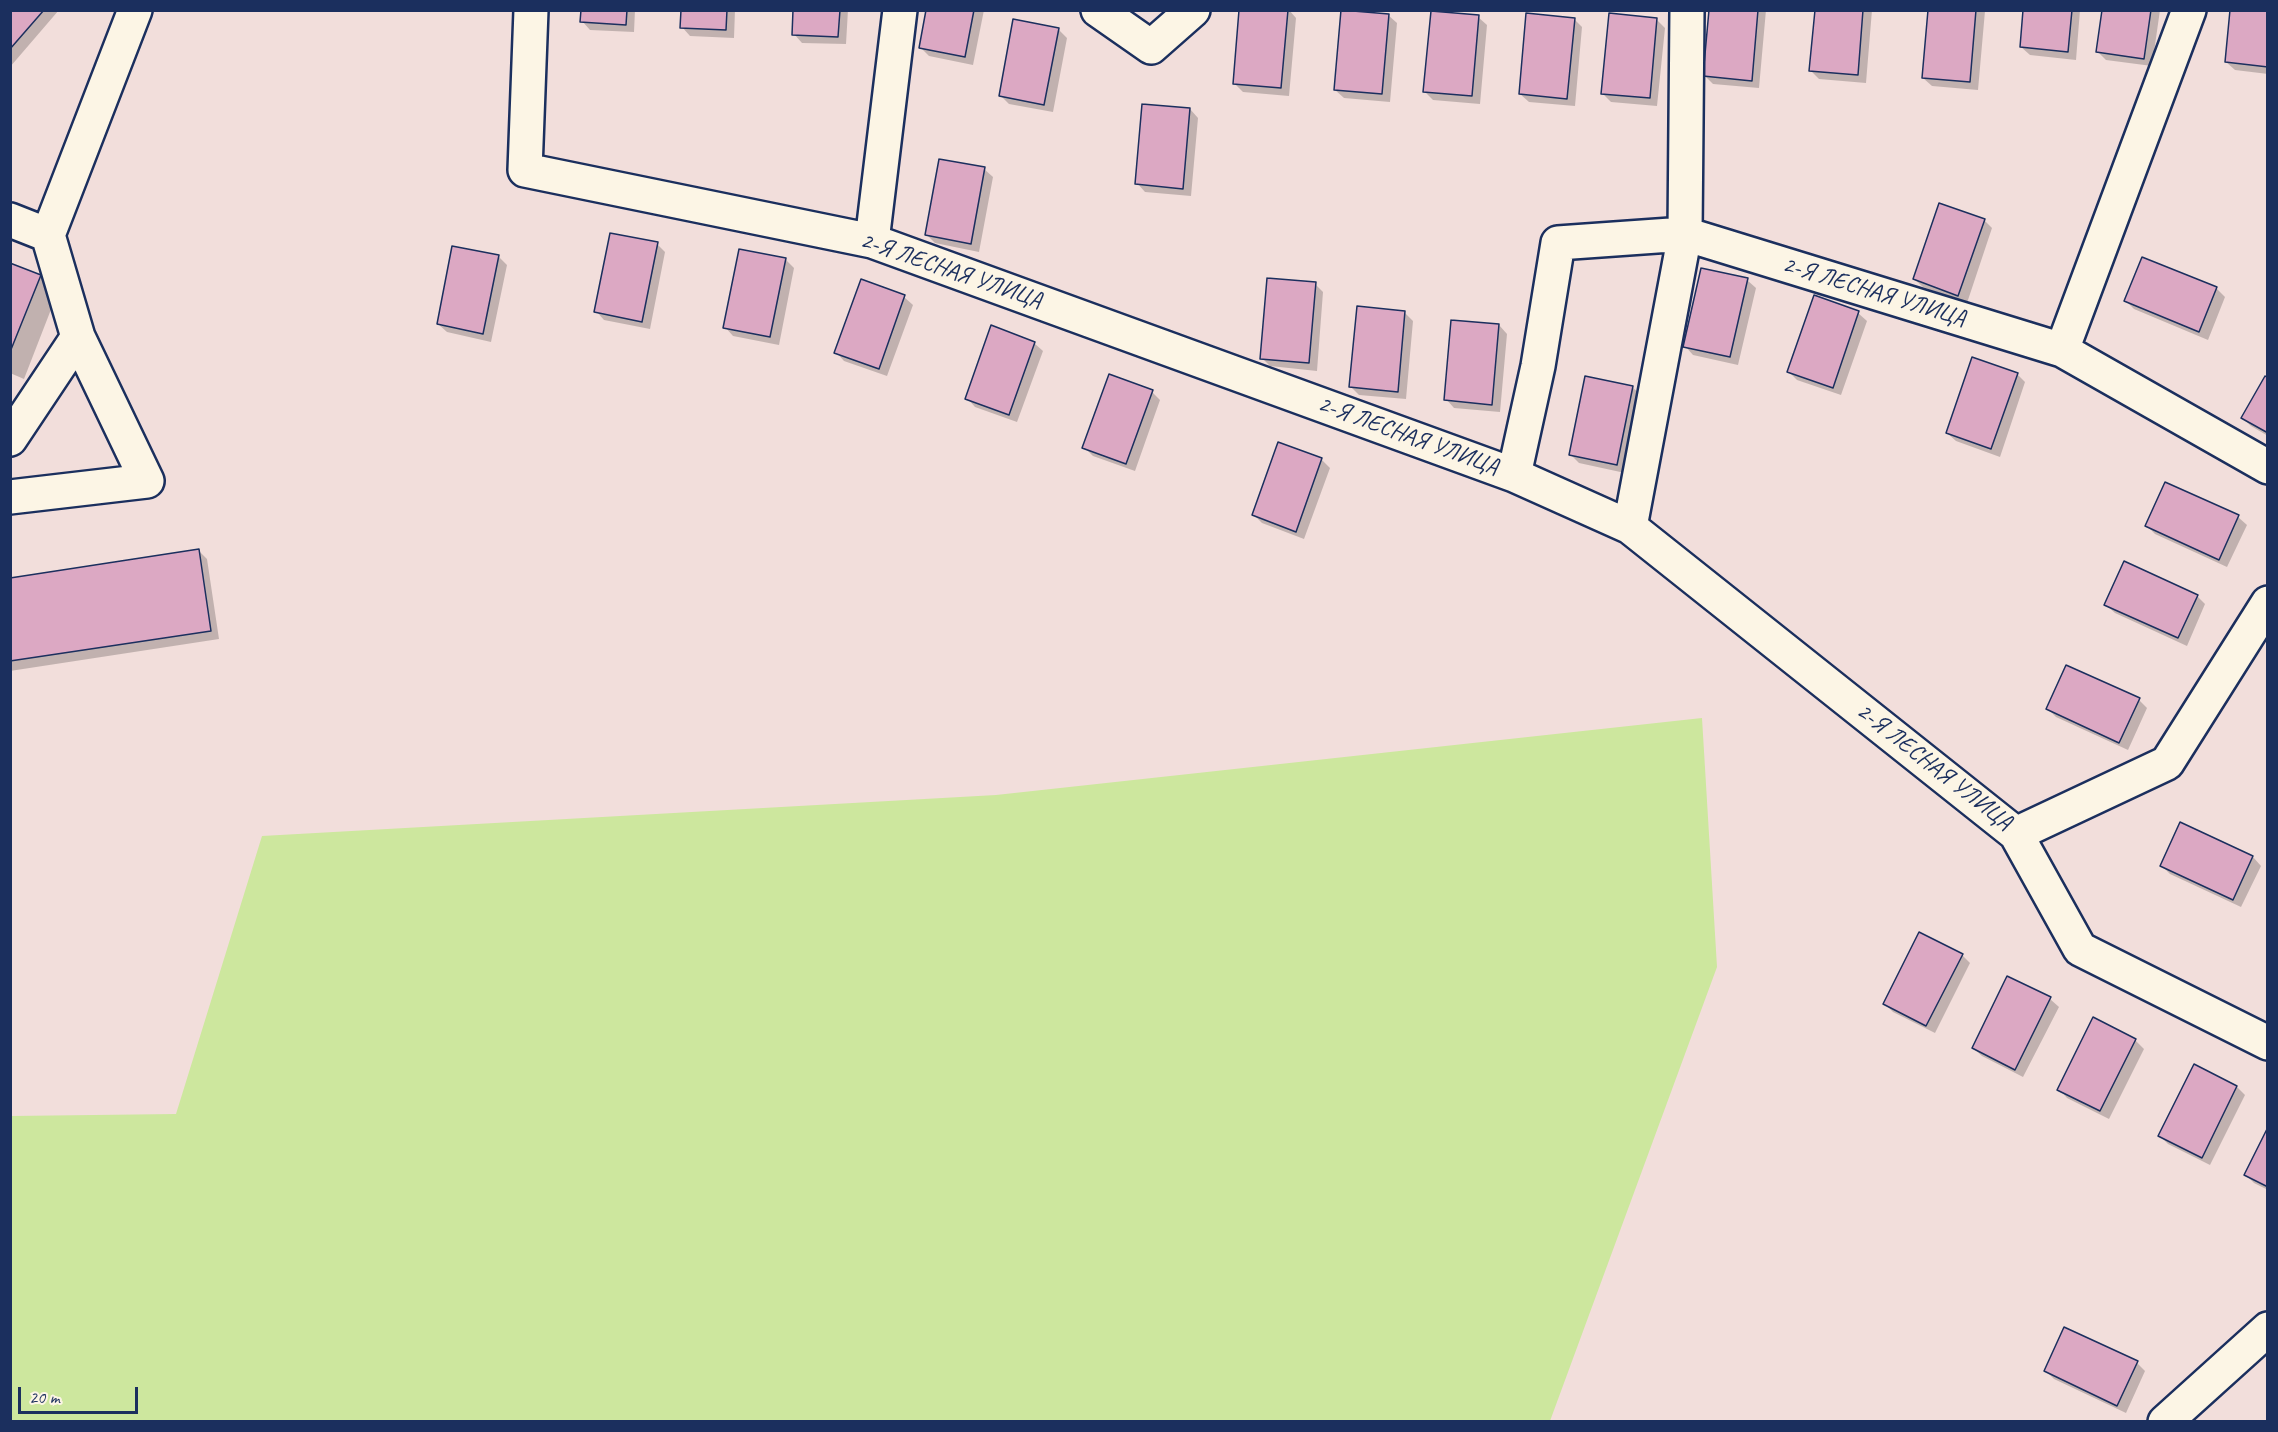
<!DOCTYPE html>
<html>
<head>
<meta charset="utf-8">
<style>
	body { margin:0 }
	#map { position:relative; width:2278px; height:1432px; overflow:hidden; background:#f2dedb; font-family:Caveat,sans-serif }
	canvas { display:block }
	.frame { position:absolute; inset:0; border:12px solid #1b2f5e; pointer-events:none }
	.scale { position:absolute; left:18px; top:1387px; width:120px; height:27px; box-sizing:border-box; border:3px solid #1b2f5e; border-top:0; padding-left:8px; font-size:18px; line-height:21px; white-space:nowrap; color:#1b2f5e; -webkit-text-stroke:4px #fcf5e5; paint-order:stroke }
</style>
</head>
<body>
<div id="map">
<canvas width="2278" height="1432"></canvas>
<div class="frame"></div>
<div class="scale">20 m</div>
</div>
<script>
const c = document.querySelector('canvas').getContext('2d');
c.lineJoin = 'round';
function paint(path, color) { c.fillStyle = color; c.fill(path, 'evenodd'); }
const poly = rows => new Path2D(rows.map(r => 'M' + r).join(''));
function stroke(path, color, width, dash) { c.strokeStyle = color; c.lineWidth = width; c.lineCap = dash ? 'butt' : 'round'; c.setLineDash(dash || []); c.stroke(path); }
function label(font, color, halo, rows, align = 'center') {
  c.font = font + ' Caveat,sans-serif'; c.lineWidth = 4.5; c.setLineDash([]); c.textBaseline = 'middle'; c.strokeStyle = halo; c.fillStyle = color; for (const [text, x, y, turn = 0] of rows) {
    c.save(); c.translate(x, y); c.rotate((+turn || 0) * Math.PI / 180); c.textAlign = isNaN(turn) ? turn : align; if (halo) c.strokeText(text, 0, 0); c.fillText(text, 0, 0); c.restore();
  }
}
const green = poly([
	[1702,718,1717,967,1550,1421,11,1421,11,1116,176,1114,262,836,996,795]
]);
const shadow = poly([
	[10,10,59,10,10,67],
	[582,10,635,10,634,32,590,30,582,21],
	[682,10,735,10,734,38,690,36,682,27],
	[795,10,848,10,846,44,802,43,794,34],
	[928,10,984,10,973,65,929,56,921,48],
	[1241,10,1289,10,1296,18,1289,96,1243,92,1234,83],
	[1711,10,1766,10,1759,88,1713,84,1705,76],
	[1816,10,1872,10,1866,83,1819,79,1811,71],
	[1929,10,1985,11,1978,90,1932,86,1923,78],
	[2025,10,2080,10,2076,60,2030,55,2021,47],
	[2103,10,2160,10,2152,66,2106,60,2097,51],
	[2268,10,2268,74,2235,70,2226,62],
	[1388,15,1397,23,1390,102,1344,98,1335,90],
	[1478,17,1487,25,1480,104,1433,100,1425,92],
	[1574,19,1582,27,1575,106,1529,102,1520,94],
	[1656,19,1665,28,1657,106,1611,102,1603,94],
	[1058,29,1067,38,1053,112,1009,104,1000,95],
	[1190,109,1198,118,1191,196,1145,192,1137,183],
	[984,169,993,177,979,252,935,243,927,235],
	[1984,220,1992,228,1967,303,1923,287,1914,279],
	[657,244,665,252,650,329,604,320,596,311],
	[741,250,786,260,794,268,779,345,733,336,725,327],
	[498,256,507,265,491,342,447,332,438,324],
	[2143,258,2217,289,2225,297,2208,340,2134,309,2126,301],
	[10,265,40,276,57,294,24,379,10,373],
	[1747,280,1756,288,1738,365,1693,355,1685,346],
	[1315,284,1323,292,1317,371,1270,366,1262,358],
	[904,297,913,305,887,376,844,361,836,352],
	[1404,312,1413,321,1406,399,1359,395,1351,387],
	[1858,313,1867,321,1841,395,1797,380,1789,372],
	[1499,325,1507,334,1500,412,1454,408,1446,399],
	[1034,343,1043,351,1017,422,975,407,967,398],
	[2017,374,2025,382,2000,457,1956,441,1947,433],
	[2268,379,2268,436,2251,426,2242,418],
	[1632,387,1641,395,1625,473,1579,463,1571,455],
	[1152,392,1160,400,1135,471,1093,456,1084,447],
	[1321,459,1330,468,1304,539,1262,523,1254,515],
	[2166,484,2238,517,2247,525,2227,567,2155,534,2147,526],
	[198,550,207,559,219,639,10,671,10,579],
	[2197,596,2205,604,2187,646,2115,613,2106,605],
	[2139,700,2147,708,2128,750,2056,717,2048,709],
	[2180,824,2253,857,2261,866,2241,907,2170,874,2161,865],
	[1962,955,1970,963,1935,1033,1893,1012,1885,1004],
	[2050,999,2059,1007,2023,1077,1982,1056,1973,1048],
	[2135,1040,2144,1049,2109,1119,2067,1098,2059,1089],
	[2237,1087,2245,1095,2210,1165,2168,1144,2160,1136],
	[2268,1131,2268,1190,2254,1183,2246,1175],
	[2137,1363,2145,1371,2126,1413,2054,1379,2046,1371]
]);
const building = poly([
	[10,10,44,10,10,49,10,10],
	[581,10,627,10,626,25,580,22,581,10],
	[681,10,727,10,726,30,680,28,681,10],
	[793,10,840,10,838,37,792,35,793,10],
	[926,10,974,10,965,57,919,48,926,10],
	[1239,10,1288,10,1281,88,1233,84,1239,10],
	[1341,10,1389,14,1382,94,1334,90,1341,10],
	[1709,10,1758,10,1752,81,1703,76,1709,10],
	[1815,10,1863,10,1858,75,1809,71,1815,10],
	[1928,10,1976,10,1970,82,1922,78,1928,10],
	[2023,10,2072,10,2068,52,2020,47,2023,10],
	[2102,10,2151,10,2144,59,2096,52,2102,10],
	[2230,10,2268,10,2268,67,2225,62,2230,10],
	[1431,11,1479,15,1472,96,1423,92,1431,11],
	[1526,13,1575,18,1567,99,1519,94,1526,13],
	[1609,13,1657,18,1650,98,1601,94,1609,13],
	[1013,19,1059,28,1044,105,999,96,1013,19],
	[1142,104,1190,108,1183,189,1135,184,1142,104],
	[939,159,985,167,971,244,925,235,939,159],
	[1939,203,1985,219,1958,296,1913,279,1939,203],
	[610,233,658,242,642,322,594,312,610,233],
	[452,246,499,255,483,334,437,324,452,246],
	[739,249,786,258,770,337,723,328,739,249],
	[2142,257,2217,287,2199,332,2124,301,2142,257],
	[10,263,41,275,10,352,10,263],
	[1701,268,1748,278,1730,357,1683,347,1701,268],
	[1267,278,1316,282,1309,363,1260,359,1267,278],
	[861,279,905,295,879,369,834,353,861,279],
	[1814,295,1859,311,1833,388,1787,372,1814,295],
	[1357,306,1405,311,1398,392,1349,387,1357,306],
	[1451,320,1499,324,1492,405,1444,400,1451,320],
	[991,325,1035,342,1009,415,965,399,991,325],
	[1972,357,2018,373,1991,449,1946,433,1972,357],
	[1109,374,1153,390,1126,464,1082,448,1109,374],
	[1585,376,1633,386,1617,465,1569,455,1585,376],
	[2265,376,2268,378,2268,433,2241,418,2265,376],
	[1278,442,1322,458,1296,532,1252,515,1278,442],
	[2165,482,2239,515,2219,560,2145,526,2165,482],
	[199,549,211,631,10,661,10,578,199,549],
	[2124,561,2198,595,2178,638,2104,605,2124,561],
	[2066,665,2140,698,2119,743,2046,709,2066,665],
	[2180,822,2253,856,2233,900,2160,866,2180,822],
	[1919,932,1963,954,1926,1026,1883,1004,1919,932],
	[2007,976,2051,997,2015,1070,1972,1048,2007,976],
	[2093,1017,2136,1039,2100,1111,2057,1090,2093,1017],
	[2194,1064,2237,1086,2202,1158,2158,1136,2194,1064],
	[2268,1127,2268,1187,2244,1175,2268,1127],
	[2064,1327,2138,1361,2117,1406,2044,1371,2064,1327]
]);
const minor = poly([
	[531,10,525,170,872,241,1514,475,1630,527,2016,834,2167,763,2268,603],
	[1098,10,1151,47,1193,10],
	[10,220,48,235,78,337,10,439],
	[48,235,135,10],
	[872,241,900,10],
	[2062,350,2189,10],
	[1514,475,1538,366,1558,243,1685,234,2062,350,2268,467],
	[10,497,147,481,78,337],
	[1630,527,1685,234,1687,10],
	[2016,834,2080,949,2268,1043],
	[2165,1422,2268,1329]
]);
const streetNames = [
	["2-Я ЛЕСНАЯ УЛИЦА",951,271,19],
	["2-Я ЛЕСНАЯ УЛИЦА",1874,292,17],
	["2-Я ЛЕСНАЯ УЛИЦА",1408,436,20],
	["2-Я ЛЕСНАЯ УЛИЦА",1934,767,38]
];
paint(green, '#cde79e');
paint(shadow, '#0003');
paint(building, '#dca8c3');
stroke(building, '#1b2f5e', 1.5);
stroke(minor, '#1b2f5e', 38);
stroke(minor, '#fcf5e5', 33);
label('24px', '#1b2f5e', '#fcf5e5', streetNames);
</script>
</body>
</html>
